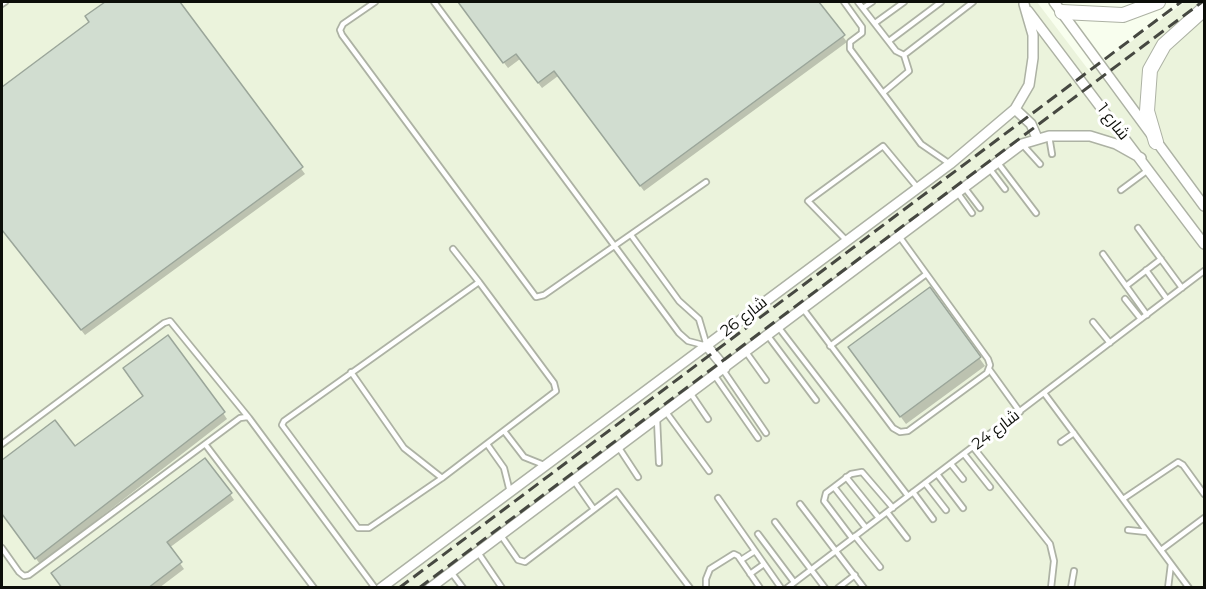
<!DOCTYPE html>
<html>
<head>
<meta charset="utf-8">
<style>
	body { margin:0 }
	#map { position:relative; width:1206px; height:589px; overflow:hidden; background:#f8feee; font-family:Montserrat,sans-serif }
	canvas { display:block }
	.frame { position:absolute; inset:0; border:3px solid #0c0e09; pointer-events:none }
</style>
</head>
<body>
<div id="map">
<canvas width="1206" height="589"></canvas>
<div class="frame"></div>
</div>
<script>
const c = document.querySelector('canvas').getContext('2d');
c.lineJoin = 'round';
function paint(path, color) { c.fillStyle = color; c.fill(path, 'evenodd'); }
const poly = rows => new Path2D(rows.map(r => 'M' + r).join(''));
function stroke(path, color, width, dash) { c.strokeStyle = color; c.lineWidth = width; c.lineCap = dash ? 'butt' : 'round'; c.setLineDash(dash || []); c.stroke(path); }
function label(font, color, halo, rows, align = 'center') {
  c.font = font + ' Montserrat,Cairo,sans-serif'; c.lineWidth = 6; c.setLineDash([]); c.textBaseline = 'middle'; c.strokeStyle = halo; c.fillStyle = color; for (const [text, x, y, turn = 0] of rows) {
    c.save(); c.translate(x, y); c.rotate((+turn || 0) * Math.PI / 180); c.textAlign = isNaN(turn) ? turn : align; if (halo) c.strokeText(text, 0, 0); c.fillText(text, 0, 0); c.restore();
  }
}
const built = poly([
	[2,2,1037,2,1090,72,1185,2,1204,2,1204,587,2,587]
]);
const shadow = poly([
	[108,2,178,2,305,174,85,335,2,230,2,89,91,23,87,17],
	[458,2,817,2,847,42,644,191,558,76,542,88,520,59,508,68],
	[929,289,985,366,906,424,855,355],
	[145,397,223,413,227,419,40,564,2,513,2,462,55,422,75,449],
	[230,494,234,500,169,548,184,569,159,588,63,588]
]);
const building = poly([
	[105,2,180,2,303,167,81,330,2,230,2,87,89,22,85,16,105,2],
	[458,2,819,2,845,35,640,186,554,71,538,83,516,54,503,63,458,2],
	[930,287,981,357,900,417,848,347,930,287],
	[168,335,225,412,35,559,2,514,2,460,55,420,75,446,143,396,123,368,168,335],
	[205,458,232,493,167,542,182,562,148,588,62,588,51,573,205,458]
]);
const lane = poly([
	[375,2,343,24,340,30,342,35,536,297,544,295,706,182],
	[434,2,679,333,688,341,707,346,699,319,679,301,631,235],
	[844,2,862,27,862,33,850,42,850,49,921,144,950,164],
	[858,2,896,51,904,55,973,2],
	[2,4,5,2],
	[863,8,872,2],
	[875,23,904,2],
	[889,41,941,2],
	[884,92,909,71,904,55],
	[1049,136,1052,154],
	[1022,144,1040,164],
	[998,163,1036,213],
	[989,168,1005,189],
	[964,187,980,208],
	[1121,190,1148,170],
	[957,192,972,213],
	[1138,228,1182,288],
	[845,239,808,201,883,146,917,187],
	[453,249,479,282,284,421,282,425,358,528,369,528,442,478,556,391,554,383,479,282],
	[1103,254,1147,315],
	[1146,270,1167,299],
	[1126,286,1161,259],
	[1125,299,1141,319],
	[804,310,893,428,900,432,908,431,987,373,990,365,988,359,899,236],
	[1093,322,1110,343],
	[779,328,908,496],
	[768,336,816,400],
	[830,346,925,275],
	[746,352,766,380],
	[989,369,1020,412],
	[723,370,766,433],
	[351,372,404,448,442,478],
	[715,376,758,438],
	[1044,393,1189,588],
	[691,394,708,419],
	[666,412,709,471],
	[657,419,659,463],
	[504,431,524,457,544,465],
	[1061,442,1074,433],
	[2,444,164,323,170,321,249,418,375,588],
	[205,444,314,588],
	[487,444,504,468,510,492],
	[973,447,1050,544,1054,561,1051,588],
	[619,448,638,477],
	[964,454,990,487],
	[951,464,963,479],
	[937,474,963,508],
	[846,477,879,518],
	[574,481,593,508],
	[925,483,946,510],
	[834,487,866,528],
	[913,492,933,519],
	[718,498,781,588],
	[1123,499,1178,462,1183,465,1204,494],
	[800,504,864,588],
	[887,512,907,538],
	[775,522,825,588],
	[1128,530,1147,532],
	[500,534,518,560,525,562,617,492,690,588],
	[758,534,794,582],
	[855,536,880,567],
	[852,538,824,501,826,493,834,487,851,474,862,472,893,508],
	[2,548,19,572,24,576,29,575,240,418,247,417],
	[1161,550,1204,518],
	[477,551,502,588],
	[741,560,755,551],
	[451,572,463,588],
	[750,574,764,564],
	[706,588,706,579,710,569,734,554,738,556,760,588],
	[787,588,1204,271],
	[838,588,855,575],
	[1071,588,1074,571],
	[1168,588,1171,564]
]);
const street = poly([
	[1054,2,1204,206],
	[1028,11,1204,244],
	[1015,109,1031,124,1037,138],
	[707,346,725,368],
	[381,588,950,164,1015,109,1029,85,1033,58,1033,35,1024,4],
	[430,588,1022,144,1049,136,1090,136,1116,144,1141,158]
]);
const secondary = poly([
	[1062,12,1123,15,1158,2],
	[1156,142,1147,111,1150,70,1164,45,1204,9]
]);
const rail = poly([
	[399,588,1181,2],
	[419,588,1202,2]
]);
const streetNames = [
	["شارع 1",1113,122,52],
	["شارع 26",744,317,-38],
	["شارع 24",996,430,-37]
];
paint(built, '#ebf3dc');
paint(shadow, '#0003');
paint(building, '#d1ddd0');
stroke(building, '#9ba69a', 1.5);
stroke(lane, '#adb2a4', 8);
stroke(street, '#adb2a4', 12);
stroke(secondary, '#adb2a4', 16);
stroke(lane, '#fff', 4.5);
stroke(street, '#fff', 9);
stroke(secondary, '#fff', 14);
stroke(rail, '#464841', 3, [12, 6]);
label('16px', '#0c0e09', '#fff', streetNames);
</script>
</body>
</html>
